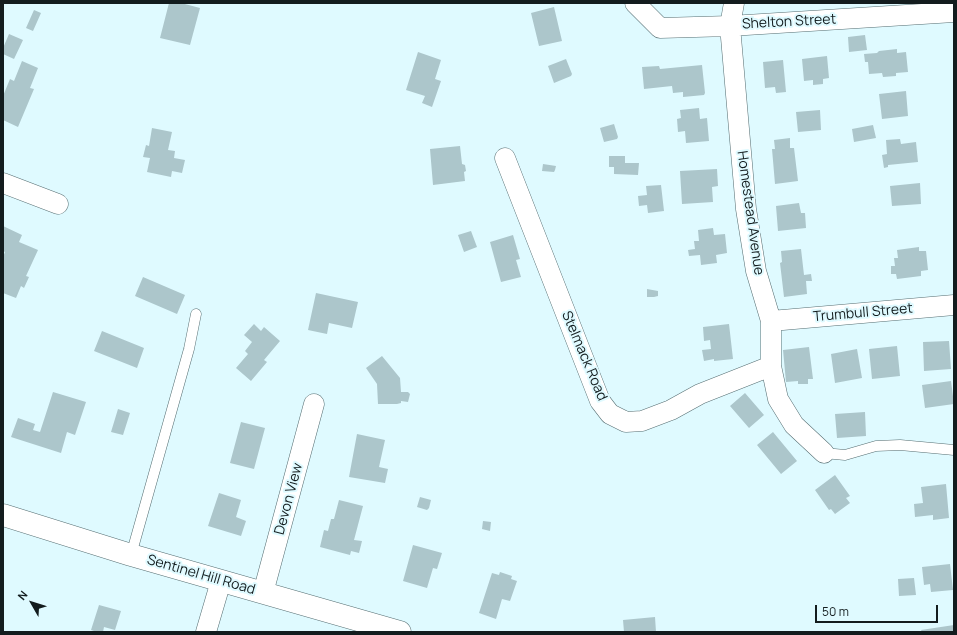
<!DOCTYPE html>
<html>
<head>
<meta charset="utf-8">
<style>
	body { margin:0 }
	#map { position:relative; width:957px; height:635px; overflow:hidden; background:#dffaff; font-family:Manrope,sans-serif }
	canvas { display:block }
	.frame { position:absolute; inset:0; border:4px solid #131c1e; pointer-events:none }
	.north { position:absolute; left:12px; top:583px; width:40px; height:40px; -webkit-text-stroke:3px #dffaff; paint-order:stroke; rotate:309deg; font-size:11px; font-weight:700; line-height:16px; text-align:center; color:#131c1e }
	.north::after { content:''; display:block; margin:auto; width:14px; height:18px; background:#131c1e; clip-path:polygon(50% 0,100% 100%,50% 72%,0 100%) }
	.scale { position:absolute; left:815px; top:605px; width:123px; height:18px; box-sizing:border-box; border:2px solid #131c1e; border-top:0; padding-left:5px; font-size:12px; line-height:14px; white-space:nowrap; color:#131c1e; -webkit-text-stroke:3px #dffaff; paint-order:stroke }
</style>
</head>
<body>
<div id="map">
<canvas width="957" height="635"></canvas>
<div class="frame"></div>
<div class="north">N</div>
<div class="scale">50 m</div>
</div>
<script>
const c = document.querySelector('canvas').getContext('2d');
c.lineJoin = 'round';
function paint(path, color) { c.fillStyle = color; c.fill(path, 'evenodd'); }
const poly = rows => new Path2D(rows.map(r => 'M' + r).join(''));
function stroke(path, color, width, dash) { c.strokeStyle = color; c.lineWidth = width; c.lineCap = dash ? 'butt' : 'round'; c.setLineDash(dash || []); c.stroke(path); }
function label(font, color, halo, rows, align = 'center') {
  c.font = font + ' Manrope,sans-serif'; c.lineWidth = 4; c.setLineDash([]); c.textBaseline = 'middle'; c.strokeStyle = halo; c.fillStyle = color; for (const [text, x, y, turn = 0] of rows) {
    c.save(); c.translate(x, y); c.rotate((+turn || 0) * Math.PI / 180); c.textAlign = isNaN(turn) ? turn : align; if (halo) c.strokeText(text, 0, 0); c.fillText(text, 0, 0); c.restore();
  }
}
const building = poly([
	[169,3,181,3,200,8,190,45,160,38],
	[554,7,562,41,539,46,531,13],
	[34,10,41,13,33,31,26,28],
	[9,34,23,40,14,59,3,54,3,48],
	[865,35,867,50,849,52,848,37],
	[897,49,897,53,906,52,908,72,896,73,896,76,883,77,882,73,869,74,868,62,865,62,864,54,877,53,879,51],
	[418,52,441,60,435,79,441,81,432,107,422,103,425,96,406,90],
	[827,56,829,78,823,79,823,84,813,85,813,80,804,81,802,59],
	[566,59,572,74,571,76,554,83,548,66],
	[783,60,786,92,776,93,775,87,765,88,763,62],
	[22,61,38,68,30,88,34,89,18,127,3,120,3,96,10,79,14,81],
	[702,65,705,93,704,95,683,97,683,92,673,93,672,86,644,89,642,67,659,66,660,69],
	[906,91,908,116,882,119,879,94],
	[699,108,700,119,707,118,709,141,686,143,685,131,678,132,677,119,681,118,680,110],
	[820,110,821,130,798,132,796,112],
	[614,124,618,137,617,139,604,142,600,128],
	[873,125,876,138,854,142,852,129],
	[152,128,172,132,168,150,175,151,174,158,185,160,182,173,172,171,171,177,147,172,150,158,143,157,146,145,149,146],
	[790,138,790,148,794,148,798,181,775,184,772,149,775,149,774,140],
	[900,139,901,144,916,142,918,162,888,165,888,167,884,168,882,155,887,154,886,140],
	[460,146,462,164,465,165,466,171,464,172,465,181,433,185,430,149],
	[609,156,625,156,625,163,639,163,638,175,614,174,614,167,609,167],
	[543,164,556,166,555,170,554,172,542,171],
	[717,169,718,186,712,187,713,202,682,204,680,171],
	[920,183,921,204,892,206,890,186],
	[661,185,664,211,648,213,647,205,639,206,638,196,647,195,646,186],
	[799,203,801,213,805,213,806,228,778,231,776,206],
	[3,226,22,235,19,242,38,250,26,276,29,277,24,288,21,286,16,298,3,293,3,257,5,252,3,251],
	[713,228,714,235,725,234,727,253,716,255,717,263,701,265,700,255,689,256,688,250,695,249,694,241,699,241,698,230],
	[471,231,477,247,464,252,458,235],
	[513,235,520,259,516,260,521,277,501,282,490,242],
	[919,247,919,251,926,251,928,270,921,271,921,276,897,279,896,274,891,274,891,266,895,266,894,258,898,258,897,250],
	[801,249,804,275,811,274,812,281,806,281,807,294,784,297,780,263,782,262,781,251],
	[143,277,185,295,177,314,135,296],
	[647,289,658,291,658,296,654,297,647,297],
	[316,293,358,302,352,328,329,323,327,334,308,330],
	[254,324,261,331,264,327,280,341,264,360,267,362,251,381,236,368,248,354,245,351,252,342,244,335],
	[729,324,733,359,714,361,714,359,704,361,702,350,711,349,710,340,704,341,703,327],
	[102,331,144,348,137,368,94,351],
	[949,341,951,369,924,371,923,342],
	[897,346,900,376,872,379,869,349],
	[809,347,813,379,808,379,808,384,798,384,798,381,786,382,783,350],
	[857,349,862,378,835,383,831,354],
	[382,356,400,378,401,392,408,392,410,394,408,402,401,401,401,403,397,404,378,404,377,384,366,368],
	[951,381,954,404,925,408,922,385],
	[53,392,86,402,75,435,67,432,61,453,11,437,18,418,35,424,33,430,40,432],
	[745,393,764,415,749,428,730,406],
	[118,409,130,413,123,435,111,432],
	[865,412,866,436,837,438,835,414],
	[241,422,265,428,254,469,230,463],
	[773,432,797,461,781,474,757,445],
	[357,434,385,440,379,467,388,469,385,483,349,477],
	[835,475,850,496,846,498,850,503,835,514,831,509,829,510,815,490],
	[946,484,949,518,933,520,933,515,915,517,914,504,923,503,921,487],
	[219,493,241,500,236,517,246,521,241,536,208,526],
	[420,497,431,500,429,508,427,510,417,507],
	[339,500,363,506,354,540,362,541,359,553,351,551,350,555,320,547,324,530,328,531,331,519,334,519],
	[483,521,491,522,490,531,482,529],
	[413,545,442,553,437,569,433,568,427,588,403,581],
	[950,564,953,590,931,592,930,584,924,585,922,567],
	[500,572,512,576,511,579,517,581,510,601,502,599,496,619,479,613,492,573,499,575],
	[914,578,916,595,899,596,898,579],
	[99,605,121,611,115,630,104,627,103,632,97,632,91,630],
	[655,617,656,632,624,632,623,620],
	[954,625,954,632,922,632,921,630]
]);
const lane = poly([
	[824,453,845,455,876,446,900,445,954,450],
	[131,555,189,349,196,314]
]);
const street = poly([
	[635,3,660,28,730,26,954,12],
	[734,3,730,26,746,209,756,271,771,321,771,366,778,399,794,425,824,453],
	[505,158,600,401,610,414,626,422,642,421,671,410,700,394,771,366],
	[3,183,58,204],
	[771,321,954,305],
	[263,593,314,404],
	[206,632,221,581]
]);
const secondary = poly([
	[3,515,131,555,400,632]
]);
const streetNames = [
	["Shelton Street",789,22,-3],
	["Homestead Avenue",750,213,82],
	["Trumbull Street",863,313,-5],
	["Stelmack Road",584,356,67],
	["Devon View",289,499,-75],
	["Sentinel Hill Road",201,575,16]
];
paint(building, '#acc6cb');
stroke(lane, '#566e72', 11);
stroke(street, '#566e72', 21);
stroke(secondary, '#566e72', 23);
stroke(lane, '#fff', 10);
stroke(street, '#fff', 20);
stroke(secondary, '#fff', 22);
label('14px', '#131c1e', '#dffaff', streetNames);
</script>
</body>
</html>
